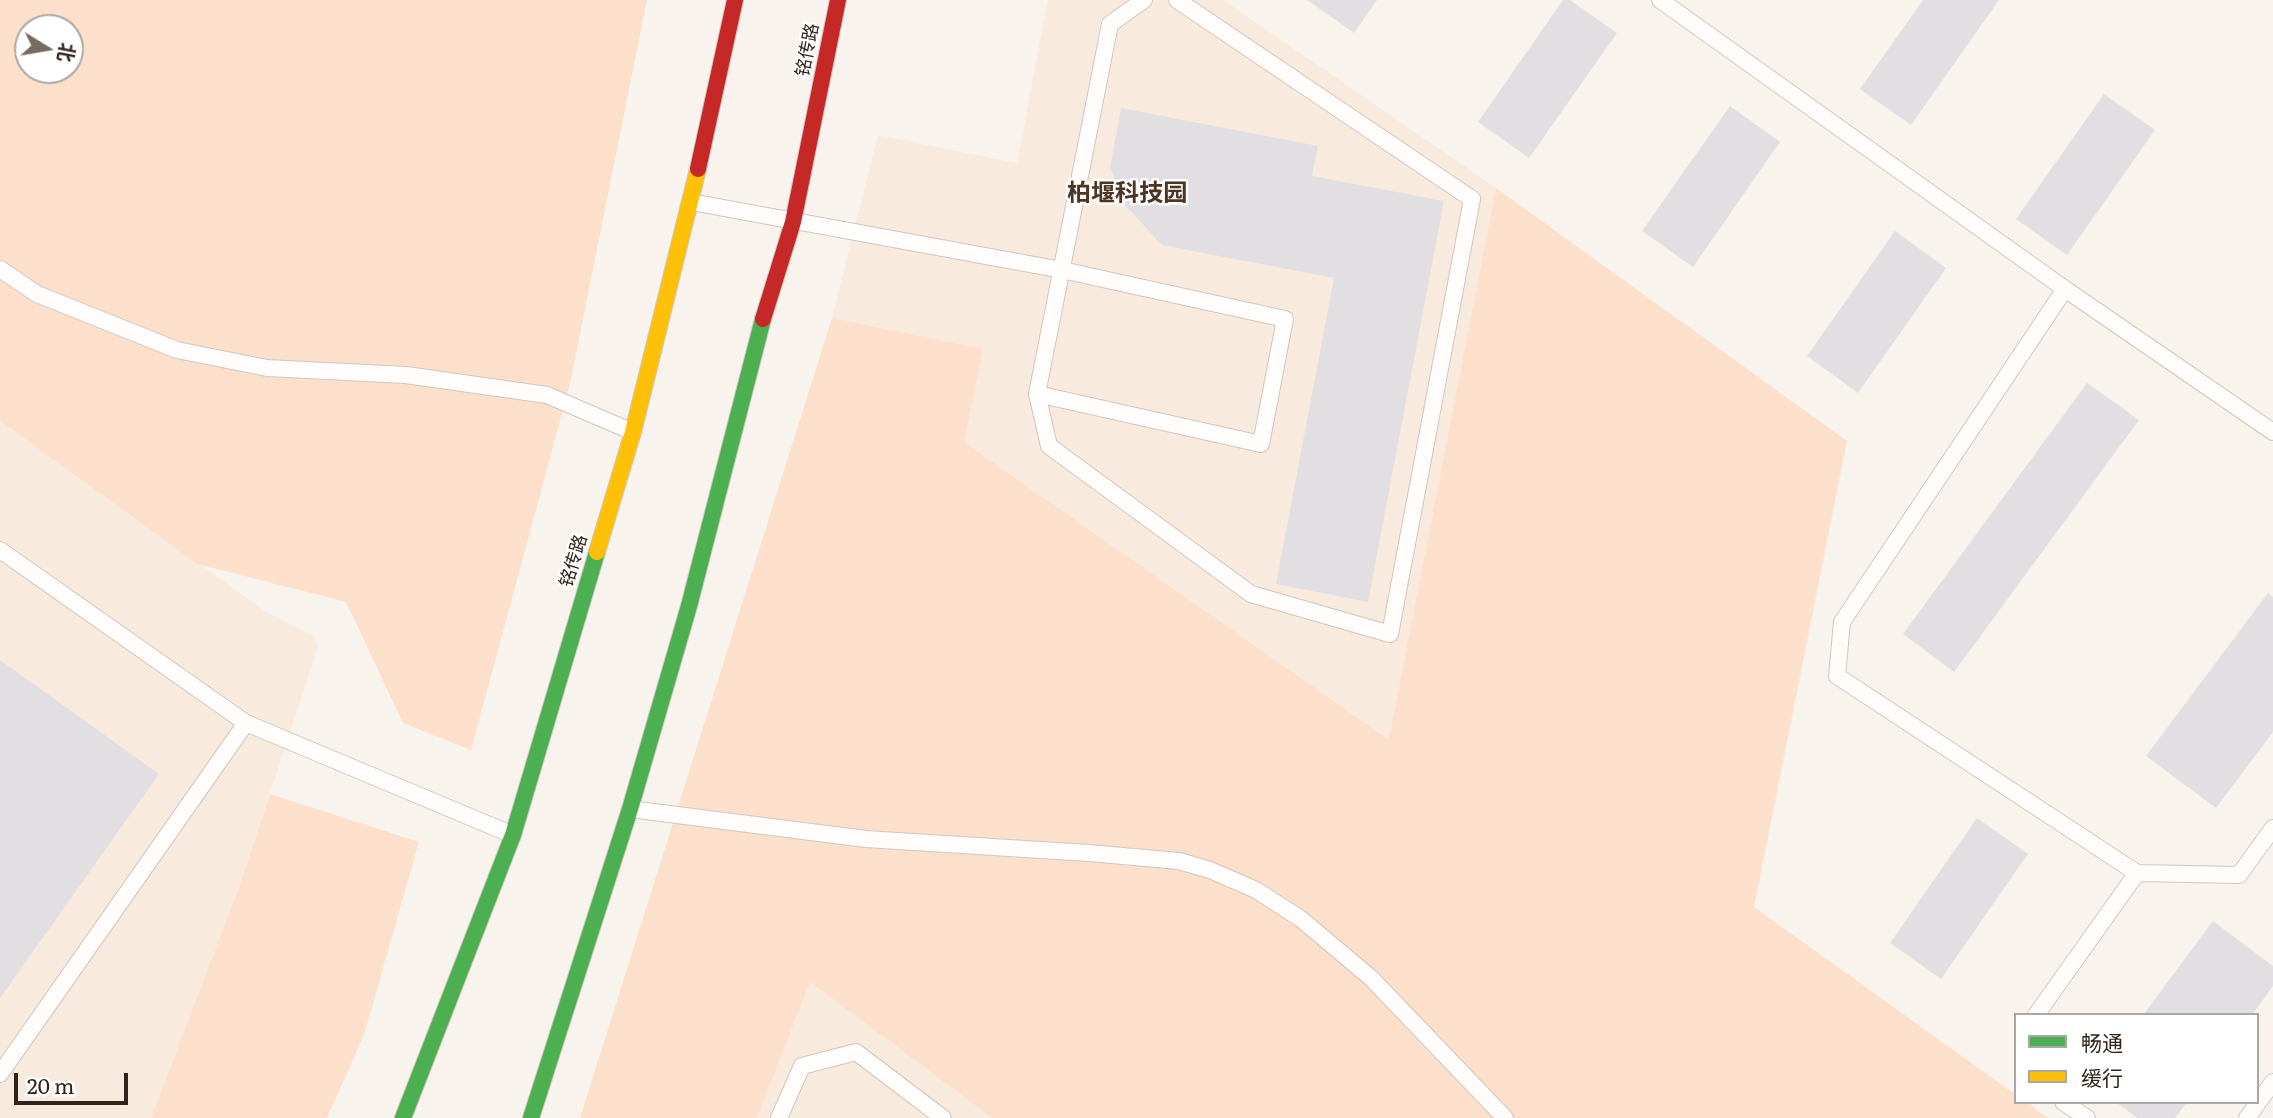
<!DOCTYPE html>
<html>
<head>
<meta charset="utf-8">
<style>
	body { margin:0 }
	#map { position:relative; width:2273px; height:1118px; overflow:hidden; background:#f9f3ed; font-family:Literata,"Noto Sans SC",serif }
	canvas { display:block }
	.legend { position:absolute; left:2014px; top:1013px; width:245px; height:91px; box-sizing:border-box; background:#fff; border:2px solid #aca7a4; margin:0; padding:9px 12px; list-style:none; font-size:21px; color:#2f241b }
	.legend li { display:flex; align-items:center; gap:14px; height:35px }
	.legend b { width:35px; border:2px solid #aca7a4 }
	.north { position:absolute; left:14px; top:14px; width:70px; height:70px; box-sizing:border-box; background:#fff; border:2px solid #aca7a4; border-radius:50%; rotate:101deg; font-size:19px; font-weight:700; line-height:28px; text-align:center; color:#2f241b }
	.north::after { content:''; display:block; margin:auto; width:24px; height:32px; background:#766c64; clip-path:polygon(50% 0,100% 100%,50% 72%,0 100%) }
	.scale { position:absolute; left:14px; top:1073px; width:114px; height:32px; box-sizing:border-box; border:4px solid #2f241b; border-top:0; padding-left:9px; font-size:21px; line-height:24px; white-space:nowrap; color:#2f241b; -webkit-text-stroke:5px #fff; paint-order:stroke }
</style>
</head>
<body>
<div id="map">
<canvas width="2273" height="1118"></canvas>
<ul class="legend">
<li><b style="height:9px;background:#4caf50"></b>畅通</li>
<li><b style="height:9px;background:#ffc107"></b>缓行</li>
</ul>
<div class="north">北</div>
<div class="scale">20 m</div>
</div>
<script>
const c = document.querySelector('canvas').getContext('2d');
c.lineJoin = 'round';
function paint(path, color) { c.fillStyle = color; c.fill(path, 'evenodd'); }
const poly = rows => new Path2D(rows.map(r => 'M' + r).join(''));
function stroke(path, color, width, dash) { c.strokeStyle = color; c.lineWidth = width; c.lineCap = dash ? 'butt' : 'round'; c.setLineDash(dash || []); c.stroke(path); }
function label(font, color, halo, rows, align = 'center') {
  c.font = font + ' Literata,"Noto Sans SC",serif'; c.lineWidth = 5; c.setLineDash([]); c.textBaseline = 'middle'; c.strokeStyle = halo; c.fillStyle = color; for (const [text, x, y, turn = 0] of rows) {
    c.save(); c.translate(x, y); c.rotate((+turn || 0) * Math.PI / 180); c.textAlign = isNaN(turn) ? turn : align; if (halo) c.strokeText(text, 0, 0); c.fillText(text, 0, 0); c.restore();
  }
}
const built = poly([
	[1048,0,1223,0,1496,188,1390,741,964,442,832,318,878,135,1017,163],
	[0,421,269,614,312,635,318,646,241,882,151,1118,0,1118],
	[810,982,992,1118,757,1118]
]);
const green = poly([
	[0,0,647,0,570,384,471,750,403,723,346,602,198,564,0,421],
	[28,28,70,28,70,70,28,70],
	[1496,188,1847,441,1754,907,2016,1095,2016,1102,2026,1102,2048,1118,992,1118,810,982,757,1118,580,1118,832,318,983,349,964,442,1389,740],
	[270,794,419,842,364,1035,327,1118,151,1118,241,882]
]);
const building = poly([
	[1307,0,1377,0,1354,33],
	[1563,0,1570,0,1617,33,1529,158,1478,122],
	[1923,0,1999,0,1911,125,1860,89],
	[2104,94,2155,130,2067,255,2016,219],
	[1730,106,1780,142,1693,267,1642,231],
	[1121,108,1318,146,1312,176,1444,201,1368,602,1276,584,1334,278,1162,245,1126,206,1110,168],
	[1895,231,1946,268,1858,393,1807,356],
	[2087,383,2139,420,1954,672,1903,634],
	[2268,593,2273,597,2273,732,2216,808,2146,756],
	[0,660,159,774,0,998],
	[1977,818,2028,854,1941,979,1890,943],
	[2213,921,2273,966,2273,986,2252,1015,2143,1015],
	[2116,1102,2187,1102,2175,1118,2137,1118]
]);
const lane = poly([
	[1144,0,1110,24,1037,394,1049,446,1251,594,1390,634,1472,199,1177,0],
	[1660,0,2065,289,1842,622,1837,676,2137,873,2036,1015],
	[691,202,1062,270,1285,319,1261,444,1037,394],
	[0,269,37,294,177,350,267,368,406,375,547,395,633,432],
	[2065,289,2273,432],
	[0,550,246,723,513,835],
	[630,809,866,839,1089,853,1179,861,1210,870,1256,890,1301,919,1371,978,1505,1118],
	[2137,873,2239,875,2273,828],
	[0,1074,246,723],
	[2063,1102,2087,1118],
	[779,1118,802,1066,856,1052,943,1118],
	[2247,1118,2273,1082]
]);
const fast = poly([
	[403,1118,513,835,597,552],
	[531,1118,630,809,689,606,763,319]
]);
const slow = poly([
	[597,552,633,432,698,169]
]);
const jam = poly([
	[698,169,735,0],
	[763,319,793,222,838,0]
]);
const streetNames = [
	["铭传路",808,50,-79],
	["铭传路",574,561,-73]
];
const districtNames = [
	["柏堰科技园",1127,194]
];
paint(built, '#f9eade');
paint(green, '#fce0cb');
paint(building, '#e2dfe2');
stroke(lane, '#cfc7c0', 18);
stroke(fast, '#cfc7c0', 18);
stroke(slow, '#cfc7c0', 18);
stroke(jam, '#cfc7c0', 18);
stroke(lane, '#fefdfc', 16);
stroke(fast, '#4caf50', 16);
stroke(slow, '#ffc107', 16);
stroke(jam, '#c62828', 16);
label('18px', '#2f241b', '#fff', streetNames);
label('bold 24px', '#4d3522', '#fff', districtNames);
</script>
</body>
</html>
